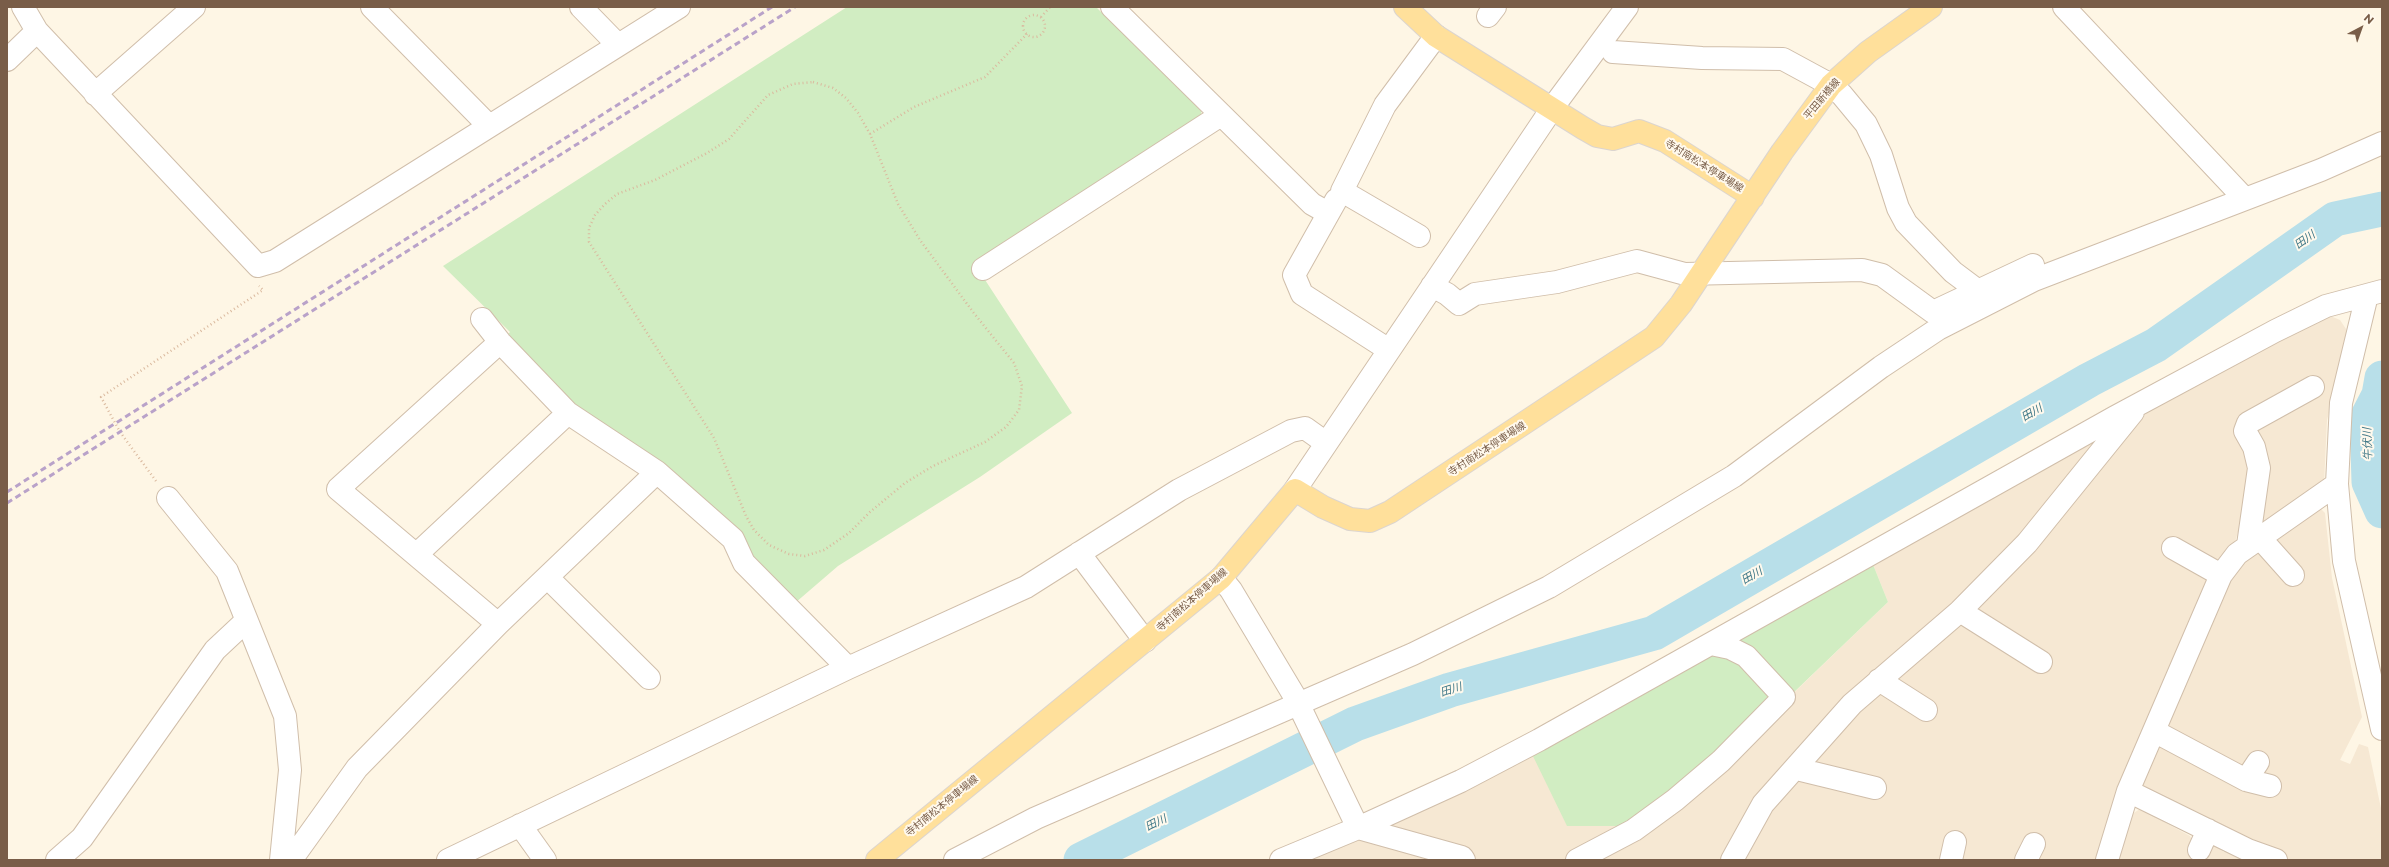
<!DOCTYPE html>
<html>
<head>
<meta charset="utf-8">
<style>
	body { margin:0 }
	#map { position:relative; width:2389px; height:867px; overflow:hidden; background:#fef6e5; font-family:Montserrat,sans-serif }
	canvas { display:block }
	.frame { position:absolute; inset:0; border:8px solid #795d48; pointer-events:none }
	.north { position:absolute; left:2341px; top:8px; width:40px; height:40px; -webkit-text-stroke:3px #fff9ed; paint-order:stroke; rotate:41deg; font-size:11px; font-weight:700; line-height:16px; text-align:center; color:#795d48 }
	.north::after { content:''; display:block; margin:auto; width:14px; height:18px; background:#795d48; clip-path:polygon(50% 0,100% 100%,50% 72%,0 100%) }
</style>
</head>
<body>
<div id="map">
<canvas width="2389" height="867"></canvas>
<div class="frame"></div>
<div class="north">N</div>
</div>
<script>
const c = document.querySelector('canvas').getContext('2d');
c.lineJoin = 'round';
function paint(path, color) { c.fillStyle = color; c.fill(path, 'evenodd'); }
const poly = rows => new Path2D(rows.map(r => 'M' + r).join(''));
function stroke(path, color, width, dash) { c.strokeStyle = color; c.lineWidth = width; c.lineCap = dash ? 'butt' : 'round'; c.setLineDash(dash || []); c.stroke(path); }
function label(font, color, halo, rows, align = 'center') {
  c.font = font + ' Montserrat,"Noto Sans JP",sans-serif'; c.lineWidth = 4; c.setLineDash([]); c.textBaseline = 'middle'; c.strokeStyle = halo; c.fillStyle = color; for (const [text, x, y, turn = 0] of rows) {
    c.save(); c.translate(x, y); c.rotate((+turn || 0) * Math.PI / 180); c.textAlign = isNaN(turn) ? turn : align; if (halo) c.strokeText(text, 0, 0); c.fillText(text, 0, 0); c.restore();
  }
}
const residential = poly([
	[2328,315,2340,320,2346,329,2347,346,2327,420,2324,484,2260,529,2263,475,2241,420,2251,453,2243,532,2238,532,2235,542,2215,577,2101,860,1741,860,1772,808,1794,782,1800,781,1876,796,1808,764,1893,678,1970,610,2127,428,2143,418,2154,402],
	[2117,423,2026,531,1721,860,1586,860,1750,735,1888,602,1872,562],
	[2321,509,2325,513,2332,578,2362,717,2340,760,2350,764,2359,744,2368,747,2382,813,2382,860,2287,860,2136,789,2158,748,2163,746,2240,769,2166,727,2235,567,2271,538],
	[1530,750,1631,826,1569,860,1475,860,1471,853,1388,833,1389,822],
	[2140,809,2190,836,2194,844,2207,851,2215,846,2224,852,2228,845,2264,860,2115,860,2132,814],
	[1359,838,1452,860,1297,860]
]);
const green = poly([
	[847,7,1096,7,1201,111,1202,118,974,263,1072,413,980,477,838,566,795,603,574,404,504,338,510,332,443,266],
	[1872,562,1888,602,1789,697,1729,643],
	[1709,652,1733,655,1780,698,1631,826,1567,826,1530,750]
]);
const river = poly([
	[2382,378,2379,395,2367,418,2369,482,2382,511],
	[1081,860,1355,724,1450,690,1654,633,2089,380,2156,345,2335,219,2382,209]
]);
const path = poly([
	'1023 26a11 11 0 1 1 22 0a11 11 0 1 1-22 0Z',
	[1041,17,1050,7],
	[813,82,833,88,846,98,858,113,870,134,898,204,920,240,973,312,1014,363,1022,386,1019,410,1006,427,985,442,933,466,905,483,870,512,849,533,824,550,805,556,789,554,769,545,754,530,746,516,714,438,589,242,589,228,595,215,605,204,617,194,655,180,707,153,729,139,768,95,793,84,813,82],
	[870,134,914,107,985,77,1027,34],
	[156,481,120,432,101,397,263,290,259,286]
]);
const minor = poly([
	[23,7,37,31,258,266,275,261,679,7],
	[372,7,489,126],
	[581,7,618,45],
	[1112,7,1312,204,1328,213],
	[2064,7,2245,199],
	[1488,16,1495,7],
	[1613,52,1702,58,1783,59,1831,85,1842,95,1866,124,1881,155,1898,208,1906,223,1953,272,1977,290],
	[7,60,37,31],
	[95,94,194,7],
	[1336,200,1294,275,1302,294,1389,350],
	[1419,236,1342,191,1385,105,1436,36],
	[983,269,1221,115],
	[1432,286,1447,294,1459,304,1475,294,1557,282,1637,261,1685,274,1862,270,1882,275,1933,312,2033,265],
	[2367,295,2341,403,2337,484,2344,561,2382,729],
	[482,319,500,342,568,413,657,472,733,539,744,563,848,668],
	[1295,490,1553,107,1627,7],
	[168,498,227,571,285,716,290,770,281,860],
	[2260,538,2293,575],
	[2248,545,2259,468,2254,447,2245,431,2248,423,2313,387],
	[2173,548,2221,575],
	[1079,553,1145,641],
	[417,554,568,413],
	[548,578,649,678],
	[1221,578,1231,590,1295,697,1358,828,1462,857,1464,860],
	[1960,611,2041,662],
	[498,624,338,489,500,342],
	[1879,680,1926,710],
	[2154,731,2246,780,2270,786],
	[1797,769,1875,788],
	[2246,780,2258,762],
	[2128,791,2248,850,2276,860],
	[520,825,545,860],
	[2199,850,2208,830],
	[57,860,82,838,215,650,246,621],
	[291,860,357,768,498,624,657,472],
	[448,860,848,668,1026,587,1179,490,1291,431,1305,428,1326,443],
	[955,860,1036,818,1413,654,1549,587,1734,476,1881,367,1938,329,2034,280,2321,170,2382,143],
	[1281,860,1358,828,1461,781,1539,740,2115,417,2275,331,2326,306,2382,291],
	[1577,860,1634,830,1675,800,1721,761,1784,697,1746,656,1730,648,1711,644],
	[1732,860,1763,804,1852,704,1960,611,2027,543,2133,412],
	[1951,860,1955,842],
	[2026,860,2034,844],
	[2107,860,2128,791,2221,575,2237,554,2337,484]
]);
const major = poly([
	[1405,7,1436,36,1583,128,1597,136,1613,139,1639,131,1665,141,1753,197],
	[877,860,1221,578,1295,490,1323,507,1350,519,1370,521,1390,512,1654,337,1681,304,1782,152,1831,85,1868,52,1931,7]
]);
const rail = poly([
	[7,492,772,7],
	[7,503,795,7]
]);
const streetNames = [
	["平田新橋線",1822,99,-50],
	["寺村南松本停車場線",1704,166,32],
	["寺村南松本停車場線",1487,449,-33],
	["寺村南松本停車場線",1192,600,-41],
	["寺村南松本停車場線",942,806,-39]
];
const waterNames = [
	["田川",2305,240,-35],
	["田川",2032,413,-30],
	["牛伏川",2368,444,-92],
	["田川",1752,576,-30],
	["田川",1451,690,-17],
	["田川",1156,823,-26]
];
paint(residential, '#f6e8d3');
paint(green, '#d1edc2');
stroke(river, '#b8dfe9', 35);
stroke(minor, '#d0beaa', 24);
stroke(major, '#dcd5cf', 24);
stroke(path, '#dab99e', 2.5, [1, 3]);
stroke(minor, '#fff', 22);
stroke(major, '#ffe09b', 22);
stroke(rail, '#b9a2c9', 3, [6, 4]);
label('10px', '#795d48', '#fff9ed', streetNames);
label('italic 11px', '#3d7686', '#fff9ed', waterNames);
</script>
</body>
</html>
